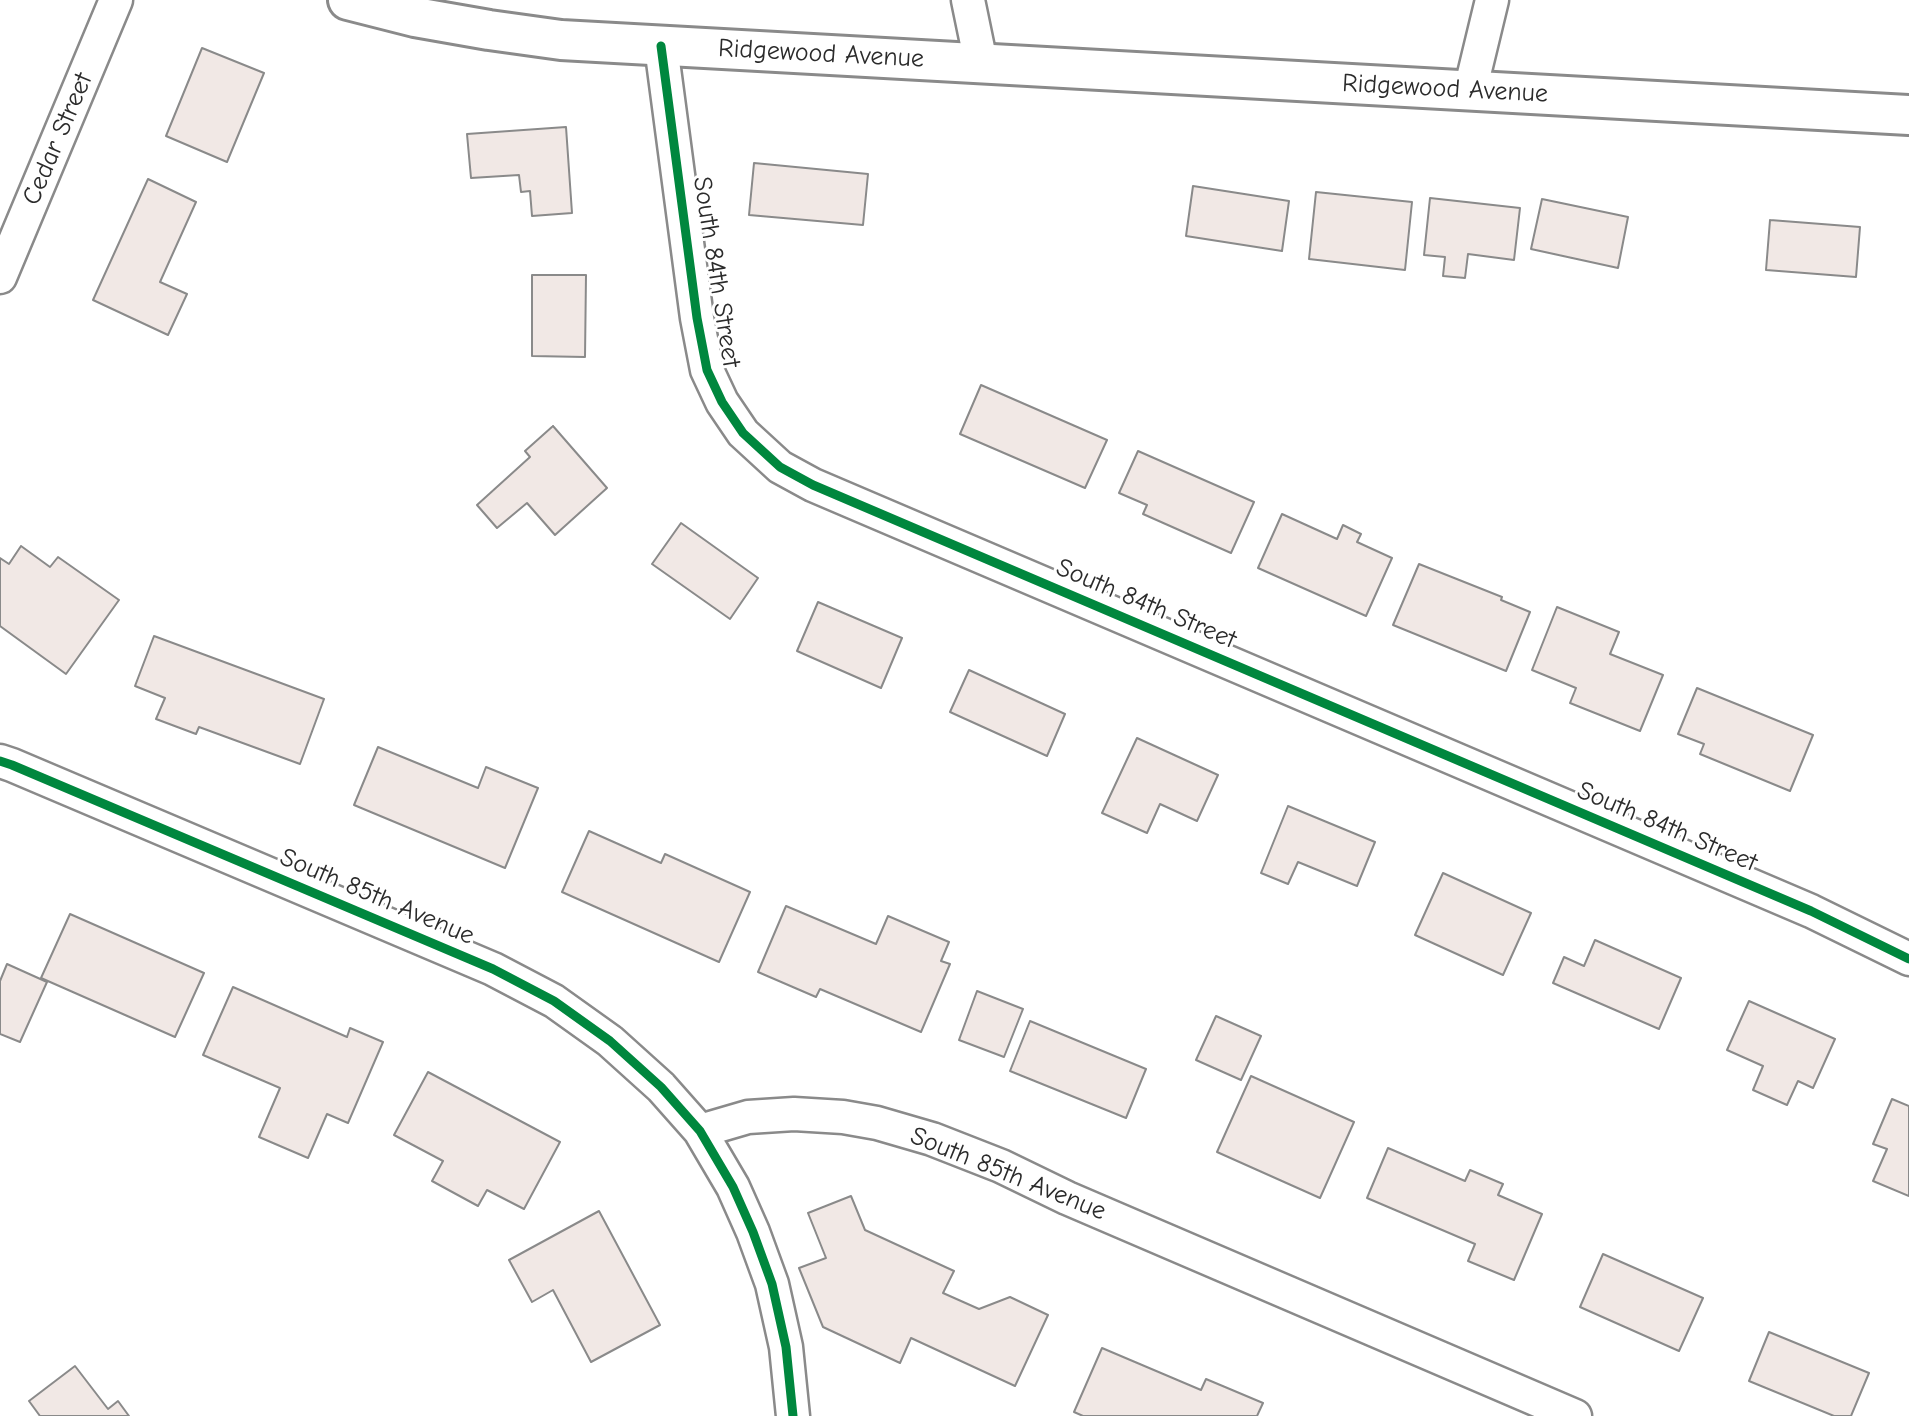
<!DOCTYPE html>
<html>
<head>
<meta charset="utf-8">
<style>
	body { margin:0 }
	canvas { display:block; background:#fff }
</style>
</head>
<body>
<canvas width="1909" height="1416"></canvas>
<script>
const c = document.querySelector('canvas').getContext('2d');
c.lineJoin = 'round';
function paint(path, color) { c.fillStyle = color; c.fill(path, 'evenodd'); }
const poly = rows => new Path2D(rows.map(r => 'M' + r).join(''));
function stroke(path, color, width, dash) { c.strokeStyle = color; c.lineWidth = width; c.lineCap = dash ? 'butt' : 'round'; c.setLineDash(dash || []); c.stroke(path); }
function label(font, color, halo, rows, align = 'center') {
  c.font = font + ' "Comic Neue",sans-serif'; c.lineWidth = 6; c.setLineDash([]); c.textBaseline = 'middle'; c.strokeStyle = halo; c.fillStyle = color; for (const [text, x, y, turn = 0] of rows) {
    c.save(); c.translate(x, y); c.rotate((+turn || 0) * Math.PI / 180); c.textAlign = isNaN(turn) ? turn : align; if (halo) c.strokeText(text, 0, 0); c.fillText(text, 0, 0); c.restore();
  }
}
const building = poly([
	[202,48,264,73,227,162,166,136,202,48],
	[566,127,572,213,532,216,530,191,521,192,519,175,471,178,467,134,566,127],
	[754,163,868,174,863,225,749,215,754,163],
	[148,179,196,202,160,282,187,294,168,335,93,300,148,179],
	[1193,186,1289,201,1282,251,1186,236,1193,186],
	[1316,192,1412,202,1405,270,1309,259,1316,192],
	[1430,198,1520,208,1514,260,1468,254,1465,278,1443,276,1445,257,1424,255,1430,198],
	[1542,199,1628,217,1618,268,1531,249,1542,199],
	[1770,220,1860,227,1856,277,1766,270,1770,220],
	[532,275,586,275,585,357,532,356,532,275],
	[981,385,1107,440,1085,488,960,434,981,385],
	[553,426,607,488,555,535,527,503,497,528,477,505,530,457,525,451,553,426],
	[1138,451,1254,502,1231,553,1143,514,1147,505,1119,493,1138,451],
	[1282,514,1337,539,1343,525,1361,534,1357,542,1392,558,1366,616,1258,568,1282,514],
	[681,523,758,578,730,619,652,564,681,523],
	[21,546,50,567,58,557,119,600,66,674,0,626,0,558,9,564,21,546],
	[1419,564,1502,597,1501,600,1530,612,1506,671,1393,625,1419,564],
	[818,602,902,638,881,688,797,651,818,602],
	[1557,607,1619,632,1610,654,1663,675,1640,731,1570,703,1576,688,1532,670,1557,607],
	[154,636,324,699,300,764,199,727,196,734,156,719,165,698,135,686,154,636],
	[969,670,1065,714,1047,756,950,712,969,670],
	[1697,688,1813,735,1790,791,1700,754,1704,744,1678,734,1697,688],
	[1137,738,1218,775,1197,821,1160,804,1147,833,1102,813,1137,738],
	[378,747,478,788,486,767,538,788,505,868,354,805,378,747],
	[1288,806,1375,842,1357,886,1298,862,1288,884,1261,873,1288,806],
	[589,831,661,863,665,854,750,892,719,962,562,892,589,831],
	[1443,873,1531,913,1503,975,1415,935,1443,873],
	[786,906,876,944,888,916,949,942,941,961,950,964,921,1032,820,989,816,997,758,972,786,906],
	[70,914,204,973,175,1037,41,978,70,914],
	[1595,940,1681,978,1659,1029,1553,983,1564,957,1584,966,1595,940],
	[7,964,47,982,20,1042,0,1034,0,981,7,964],
	[233,987,347,1037,350,1028,383,1042,348,1123,327,1114,308,1158,259,1137,280,1088,203,1055,233,987],
	[977,991,1023,1009,1004,1057,959,1040,977,991],
	[1749,1001,1835,1039,1813,1088,1798,1081,1787,1105,1753,1090,1763,1066,1727,1050,1749,1001],
	[1216,1016,1261,1036,1241,1080,1196,1060,1216,1016],
	[1030,1021,1146,1069,1126,1118,1010,1071,1030,1021],
	[428,1072,560,1142,524,1209,487,1190,478,1206,432,1181,443,1161,394,1135,428,1072],
	[1251,1076,1354,1122,1320,1198,1217,1152,1251,1076],
	[1892,1099,1909,1106,1909,1196,1873,1181,1887,1149,1873,1144,1892,1099],
	[1388,1148,1465,1181,1470,1170,1503,1184,1498,1195,1542,1214,1514,1280,1468,1261,1475,1244,1367,1198,1388,1148],
	[851,1196,865,1230,954,1271,943,1293,979,1309,1010,1297,1048,1315,1015,1386,911,1338,900,1363,823,1327,799,1268,826,1258,808,1213,851,1196],
	[599,1211,660,1325,591,1362,553,1290,532,1302,509,1260,599,1211],
	[1603,1254,1703,1298,1679,1351,1580,1307,1603,1254],
	[1769,1332,1869,1373,1851,1416,1834,1416,1749,1381,1769,1332],
	[1102,1348,1201,1390,1206,1379,1263,1403,1257,1416,1083,1416,1074,1412,1102,1348],
	[75,1366,108,1409,118,1401,129,1416,40,1416,29,1401,75,1366]
]);
const street = poly([
	[968,0,981,63],
	[661,46,697,318,707,370,722,402,743,433,780,467,813,485,1811,911,1909,959],
	[1470,91,1492,0],
	[0,277,116,0],
	[0,761,12,765,493,969,554,1001,610,1041,661,1087,700,1131,733,1187,753,1232,772,1284,786,1347,793,1416],
	[700,1131,748,1117,794,1114,843,1117,877,1123,932,1139,1001,1166,1067,1198,1575,1416]
]);
const secondary = poly([
	[348,0,415,17,489,30,561,40,1909,115]
]);
const cycleway = poly([
	[661,46,697,318,707,370,722,402,743,433,780,467,813,485,1811,911,1909,959],
	[0,761,12,765,493,969,554,1001,610,1041,661,1087,700,1131,733,1187,753,1232,772,1284,786,1347,793,1416]
]);
const streetNames = [
	["Ridgewood Avenue",821,54,3],
	["Ridgewood Avenue",1445,89,3],
	["Cedar Street",58,139,-67],
	["South 84th Street",716,272,81],
	["South 84th Street",1146,604,23],
	["South 84th Street",1667,827,23],
	["South 85th Avenue",377,897,23],
	["South 85th Avenue",1008,1174,22]
];
paint(building, '#f1e8e5');
stroke(building, '#8a8a8a', 2);
stroke(street, '#8a8a8a', 37);
stroke(secondary, '#8a8a8a', 44);
stroke(street, '#fff', 32);
stroke(secondary, '#fff', 38);
stroke(cycleway, '#00873e', 9);
label('26px', '#2b2b2b', '#fff', streetNames);
</script>
</body>
</html>
